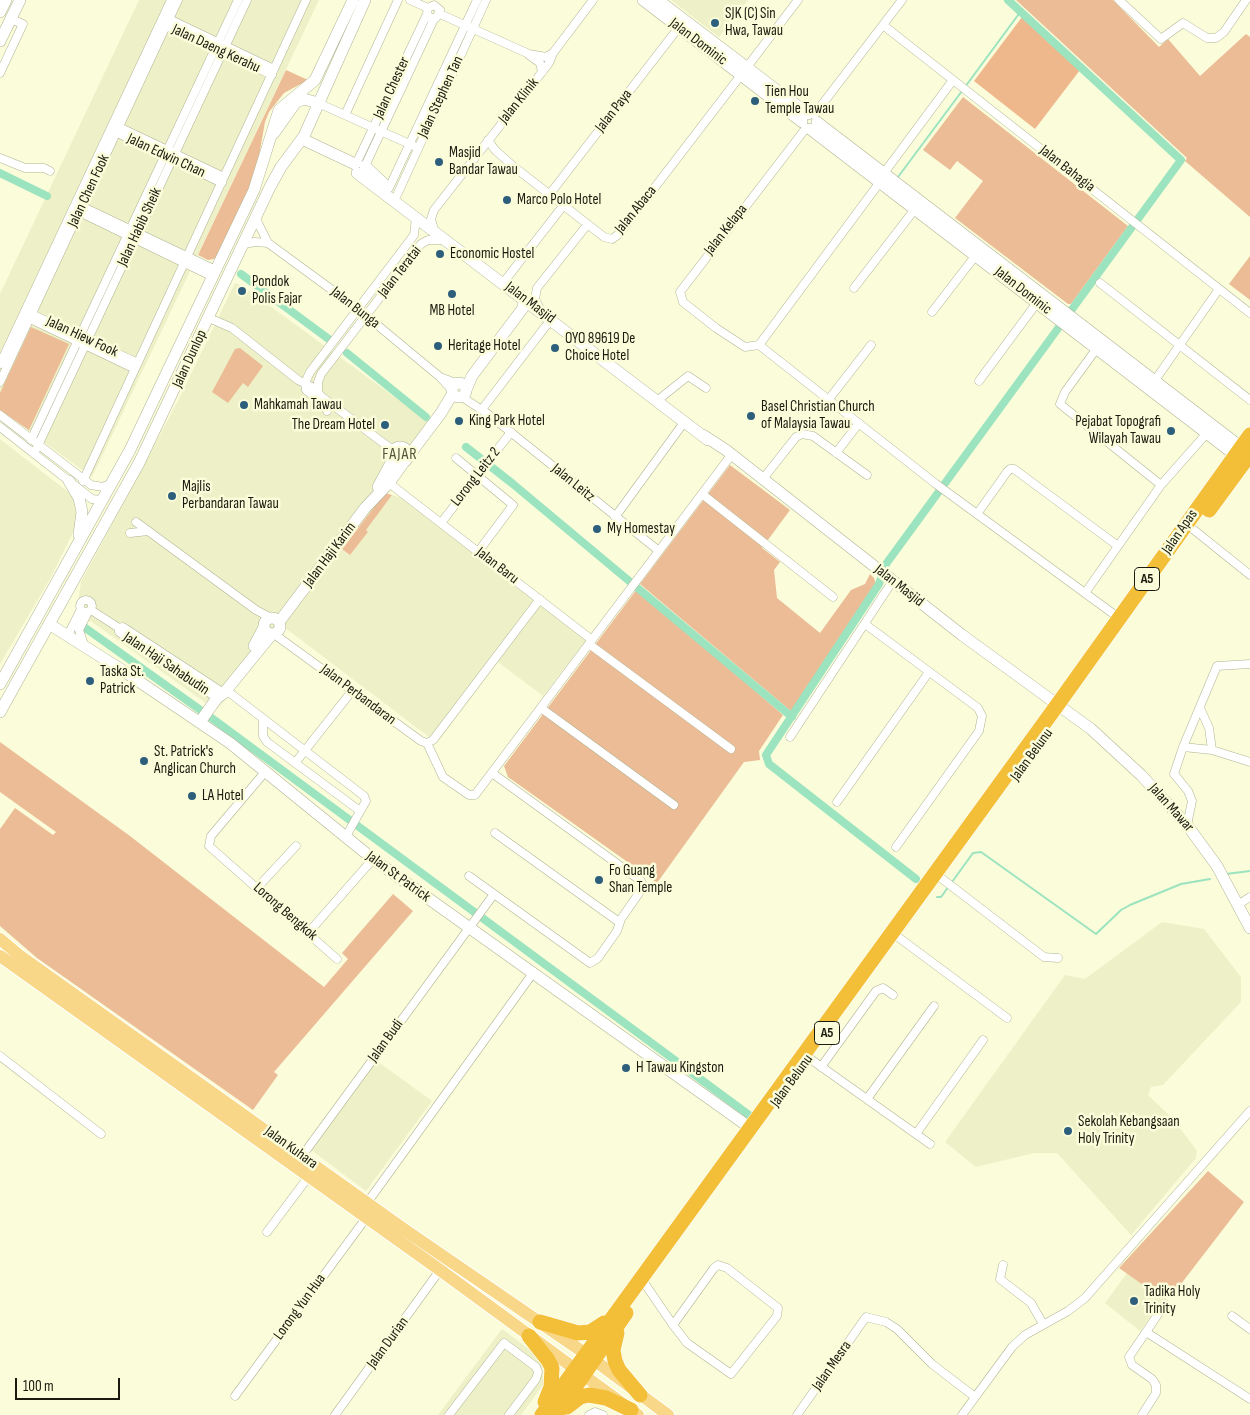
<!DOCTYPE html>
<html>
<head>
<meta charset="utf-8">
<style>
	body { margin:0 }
	#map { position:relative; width:1250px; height:1415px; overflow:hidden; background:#fafcda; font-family:"Sofia Sans Condensed",sans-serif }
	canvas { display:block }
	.scale { position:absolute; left:15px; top:1378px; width:105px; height:22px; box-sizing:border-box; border:2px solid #1a1a0e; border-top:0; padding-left:6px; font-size:15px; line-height:18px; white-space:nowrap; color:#1a1a0e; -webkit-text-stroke:4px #fafcda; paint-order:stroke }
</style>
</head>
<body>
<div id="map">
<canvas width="1250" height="1415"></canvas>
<div class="scale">100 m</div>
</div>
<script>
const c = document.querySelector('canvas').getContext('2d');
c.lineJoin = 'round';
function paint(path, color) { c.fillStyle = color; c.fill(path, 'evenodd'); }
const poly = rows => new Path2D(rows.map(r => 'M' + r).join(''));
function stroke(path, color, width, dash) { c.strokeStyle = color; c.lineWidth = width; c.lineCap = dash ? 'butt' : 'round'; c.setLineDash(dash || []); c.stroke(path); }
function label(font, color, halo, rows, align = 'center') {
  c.font = font + ' "Sofia Sans Condensed",sans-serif'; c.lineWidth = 5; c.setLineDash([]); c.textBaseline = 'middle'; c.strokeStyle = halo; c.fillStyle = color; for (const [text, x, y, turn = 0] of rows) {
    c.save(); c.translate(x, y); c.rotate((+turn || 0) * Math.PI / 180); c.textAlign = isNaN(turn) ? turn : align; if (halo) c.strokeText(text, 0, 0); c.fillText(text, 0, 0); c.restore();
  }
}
const built = poly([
	[139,0,319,0,92,477,0,410,0,294],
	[671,0,748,0,719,37],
	[235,283,244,287,437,428,342,549,350,555,368,532,365,530,392,495,401,498,586,640,543,696,498,662,437,743,284,627,216,710,92,622,76,615,81,582,178,401],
	[0,439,67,491,74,499,77,510,76,526,51,577,0,664],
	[1162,922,1204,929,1241,977,1241,1002,1163,1085,1151,1087,1148,1095,1174,1120,1197,1151,1196,1158,1131,1235,1057,1153,1034,1153,976,1167,945,1142,1065,975,1085,979],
	[377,1061,432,1101,366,1191,311,1150],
	[1127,1273,1163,1299,1140,1331,1105,1303],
	[502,1329,541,1358,544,1384,521,1415,438,1415]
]);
const green = poly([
	[1016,0,1113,0,1159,47,1168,39,1200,76,1246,34,1250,37,1250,217,1185,161,1187,158],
	[286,70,308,80,284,93,269,112,265,122,256,173,218,255,214,259,208,260,198,255],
	[963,97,1128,226,1071,304,1068,304,955,218,983,181,957,161,950,170,923,150],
	[1250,256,1250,300,1229,284],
	[31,327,69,344,29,430,0,410,0,393],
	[240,348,263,366,248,387,243,383,228,403,212,392,235,349],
	[730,465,790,510,762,548,780,562,774,570,777,598,820,633,851,590,865,584,870,574,874,578,876,584,792,712,640,584],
	[385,493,392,495,366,530,368,532,350,555,342,549],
	[637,589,783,715,759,751,760,760,744,762,657,883,508,777,504,766],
	[0,742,130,836,324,987,348,959,342,953,393,894,413,911,274,1072,278,1075,253,1110,37,958,0,926,0,829,15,808,53,835,56,832,0,792],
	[1208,1171,1244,1202,1171,1297,1163,1299,1119,1268]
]);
const forest = poly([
	[1022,17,1080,70,1035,129,974,81]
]);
const stream = poly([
	[965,87,1021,11],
	[898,177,962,91],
	[1226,874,1250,871],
	[952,882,973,853,981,852,1096,934,1121,910,1130,905,1181,884,1210,879],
	[937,897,941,897,949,886]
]);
const canal = poly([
	[0,173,47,196],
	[241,274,330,340],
	[347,353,426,417],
	[466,447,513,484,792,717],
	[84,627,213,719,749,1115],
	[916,879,769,764,766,755,879,584,886,564,1181,160,1008,0]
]);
const street = poly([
	[410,0,428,8],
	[1119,0,1161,39,1183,23,1207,38,1216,38,1224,32,1246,0],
	[440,14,529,54,546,57,553,53],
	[165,17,274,69],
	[162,24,272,75],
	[883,25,1250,313],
	[529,55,540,63,542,72],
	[747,67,798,0],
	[0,73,23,24,11,19],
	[318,103,414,146],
	[345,115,398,0],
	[814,115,902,0],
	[115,125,224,177],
	[806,128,680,292,683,302,716,328,745,347,759,345,880,182],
	[113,131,222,183],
	[488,140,495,150,513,166,604,237,612,239,619,234,741,75],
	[0,158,25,168,44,168,50,171],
	[357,162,427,14,428,8,434,5,440,10,436,18,430,18,427,14],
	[365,166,434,19],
	[884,173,953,80],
	[389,188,477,0],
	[397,195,486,0],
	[549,195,679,27],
	[77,204,216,270],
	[75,210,213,277],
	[256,219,268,243,358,309,440,377,452,390],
	[433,226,431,219,434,210,549,63,553,53,593,0],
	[244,244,255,242,268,243],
	[503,283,563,206],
	[1100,283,1250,400],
	[854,288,915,209],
	[541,311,535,299,537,288,587,225],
	[932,312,976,255],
	[29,313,138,363],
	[26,317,135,369],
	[209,318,232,328,298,380,314,388,322,397,394,451],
	[759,345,936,484,1119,618],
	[1097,348,1065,392,1060,404,1161,485],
	[0,364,171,0],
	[440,377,458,384],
	[979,381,1039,300],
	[0,382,178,0],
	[305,383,310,372,414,235,416,218],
	[305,383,306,390,324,404,327,411],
	[1153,383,1219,289],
	[318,393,318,382,321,374,421,244,428,240,443,240],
	[462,397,488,414,659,551],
	[829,399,871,345],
	[658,400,688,376,706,388],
	[483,408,545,327,549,323,555,322],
	[0,415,91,485,103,487,110,484],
	[0,427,92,499,102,500],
	[31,440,238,0],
	[836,453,859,423],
	[34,454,247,0],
	[456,458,513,505,478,552],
	[762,480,796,437,802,434,813,436,867,475],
	[83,481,306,0],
	[389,483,592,640],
	[702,494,833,597],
	[977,514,1007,472,1010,469,1014,469,1118,546],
	[615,517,685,421],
	[136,522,256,610,271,618],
	[441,523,511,432],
	[1194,530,1250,575],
	[130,533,148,531],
	[1085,593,1161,485,1207,433],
	'80 606a6 6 0 1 1 12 0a6 6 0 1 1-12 0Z',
	[91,610,119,628,123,627,219,690],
	[865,624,978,708,982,716,979,731,896,847],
	[119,628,119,632,217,698],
	[274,634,421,741,427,743],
	[68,635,81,609],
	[589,644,731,749],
	[84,645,79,630,88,612],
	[226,690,364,796,366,801,345,838],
	[541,708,674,805],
	[1200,708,1209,728,1212,750],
	[263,719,263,736,267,742,360,811],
	[790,737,892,582],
	[427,743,443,777,469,795,475,795,729,458],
	[427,743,433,740,540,599],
	[1183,747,1212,750,1250,762],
	[295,763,352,691],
	[265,772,211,836,209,846,337,959],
	[837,802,929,672],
	[1187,825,1192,801,1188,791,1174,774,1183,747,1217,666,1250,664],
	[495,833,619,922],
	[469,876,590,963,598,958,617,931,621,919,644,886,641,881,492,773],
	[941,878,1044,957,1058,958],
	[257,888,296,846],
	[1239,904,1250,897],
	[308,933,373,859],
	[898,937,1007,1018],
	[0,1056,101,1134],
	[809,1058,930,1144],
	[821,1067,876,991,883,988,893,995],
	[867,1099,934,1006],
	[916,1134,983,1040],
	[302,1156,494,894],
	[367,1203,533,973],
	[267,1232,309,1176],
	[1003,1265,1000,1279,1031,1303,1043,1324],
	[645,1284,673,1325,687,1343,731,1374,777,1316,778,1308,727,1268,718,1265,714,1268,673,1325],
	[1232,1316,1250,1329],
	[1146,1332,1250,1399],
	[235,1396,366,1218],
	[335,1415,440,1270],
	[449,1415,504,1343,536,1367,538,1372,536,1379,509,1415],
	[589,1415,595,1412,603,1415],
	[797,1415,866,1317,886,1322,897,1329,932,1364,975,1397],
	[962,1415,1012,1347,1025,1335,1068,1311,1085,1298,1250,1111],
	[1142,1415,1156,1393,1156,1385,1152,1379,1132,1365,1129,1357,1165,1304]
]);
const secondary = poly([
	[643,0,802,122],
	[658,0,808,114],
	[0,12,6,0],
	[0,41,20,0],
	[817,122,1241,447],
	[810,129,1235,455],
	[274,133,296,102,304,99,318,103],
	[302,139,355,164],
	[365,166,383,183],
	[357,173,708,440],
	'452 390a7 7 0 1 1 14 0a7 7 0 1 1-14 0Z',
	[466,390,472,376,523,308,524,302,521,296],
	[703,435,726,450,962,635,1091,729,1141,775,1187,825,1217,866,1250,928],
	'392 455a8 8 0 1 1 16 0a8 8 0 1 1-16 0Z',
	[408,457,441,413,453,393],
	[69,481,79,498,82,512,79,535],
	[378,487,393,459],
	'264 626a8 8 0 1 1 16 0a8 8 0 1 1-16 0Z',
	[279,622,365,508,389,483,404,462],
	[49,624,122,670,230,743,373,859,749,1127],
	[254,646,264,627],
	[0,684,130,450,157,393,254,190,279,110,315,80,353,0],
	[0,712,139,463,270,187,281,167,304,136,365,0],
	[200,722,217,698,224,693,272,634]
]);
const primary = poly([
	[0,939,20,956,405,1230,586,1354,668,1415],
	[0,956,440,1270,638,1415]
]);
const highway = poly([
	[1209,510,1250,454],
	[540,1322,578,1333,590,1332,604,1323],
	[617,1333,613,1350,615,1361,619,1370,640,1395],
	[529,1336,548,1360,552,1368,551,1387,545,1402],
	[567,1407,580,1397,589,1395,606,1398,631,1410],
	[542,1415,1058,704,1250,435],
	[556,1415,626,1313]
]);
const markers = [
	[715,23,5,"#2d5e7c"],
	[755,101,5,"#2d5e7c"],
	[439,162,5,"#2d5e7c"],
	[507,200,5,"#2d5e7c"],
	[440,254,5,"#2d5e7c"],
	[242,291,5,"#2d5e7c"],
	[452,294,5,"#2d5e7c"],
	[438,346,5,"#2d5e7c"],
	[555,348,5,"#2d5e7c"],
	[244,405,5,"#2d5e7c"],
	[751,416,5,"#2d5e7c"],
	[459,421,5,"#2d5e7c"],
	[385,425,5,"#2d5e7c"],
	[1171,431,5,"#2d5e7c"],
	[172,496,5,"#2d5e7c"],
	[597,529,5,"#2d5e7c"],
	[90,681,5,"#2d5e7c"],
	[144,761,5,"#2d5e7c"],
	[192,796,5,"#2d5e7c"],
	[599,880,5,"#2d5e7c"],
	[626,1068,5,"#2d5e7c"],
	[1068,1131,5,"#2d5e7c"],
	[1134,1301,5,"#2d5e7c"]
];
const shields = [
	[1147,579,25],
	[827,1033,25]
];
const shieldNames = [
	["A5",1147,579],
	["A5",827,1033]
];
const poiNames = [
	["SJK (C) Sin",725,14],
	["Hwa, Tawau",725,31],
	["Tien Hou",765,92],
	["Temple Tawau",765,109],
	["Masjid",449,153],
	["Bandar Tawau",449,170],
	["Marco Polo Hotel",517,200],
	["Economic Hostel",450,254],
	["Pondok",252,282],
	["Polis Fajar",252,299],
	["MB Hotel",452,311,"center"],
	["OYO 89619 De",565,339],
	["Choice Hotel",565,356],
	["Heritage Hotel",448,346],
	["Mahkamah Tawau",254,405],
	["Basel Christian Church",761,407],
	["of Malaysia Tawau",761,424],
	["King Park Hotel",469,421],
	["Pejabat Topografi",1161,422,"right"],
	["Wilayah Tawau",1161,439,"right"],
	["The Dream Hotel",375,425,"right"],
	["Majlis",182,487],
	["Perbandaran Tawau",182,504],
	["My Homestay",607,529],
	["Taska St.",100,672],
	["Patrick",100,689],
	["St. Patrick's",154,752],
	["Anglican Church",154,769],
	["LA Hotel",202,796],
	["Fo Guang",609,871],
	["Shan Temple",609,888],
	["H Tawau Kingston",636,1068],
	["Sekolah Kebangsaan",1078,1122],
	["Holy Trinity",1078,1139],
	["Tadika Holy",1144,1292],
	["Trinity",1144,1309]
];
const streetNames = [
	["Jalan Dominic",698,42,37],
	["Jalan Daeng Kerahu",216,49,25],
	["Jalan Chester",392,88,-65],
	["Jalan Stephen Tan",441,97,-65],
	["Jalan Klinik",519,101,-51],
	["Jalan Paya",614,111,-52],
	["Jalan Edwin Chan",166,156,25],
	["Jalan Bahagia",1067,169,38],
	["Jalan Chen Fook",89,191,-65],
	["Jalan Abaca",636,210,-51],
	["Jalan Habib Sheik",140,227,-65],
	["Jalan Kelapa",726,230,-52],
	["Jalan Teratai",400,272,-52],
	["Jalan Dominic",1023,291,38],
	["Jalan Masjid",530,303,37],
	["Jalan Bunga",355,308,38],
	["Jalan Hiew Fook",82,337,25],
	["Jalan Dunlop",190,359,-65],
	["Lorong Leitz 2",476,477,-52],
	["Jalan Leitz",573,483,39],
	["Jalan Apas",1180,532,-55],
	["Jalan Haji Karim",330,555,-53],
	["Jalan Baru",497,566,38],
	["Jalan Masjid",899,586,38],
	["Jalan Haji Sahabudin",166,664,34],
	["Jalan Perbandaran",358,695,37],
	["Jalan Belunu",1032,755,-54],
	["Jalan Mawar",1171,808,48],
	["Jalan St Patrick",398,877,36],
	["Lorong Bengkok",285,912,41],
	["Jalan Budi",386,1041,-54],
	["Jalan Belunu",792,1081,-54],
	["Jalan Kuhara",291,1148,36],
	["Lorong Yun Hua",300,1307,-54],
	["Jalan Durian",388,1343,-54],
	["Jalan Mesra",832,1366,-55]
];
const neighbourhoodNames = [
	["FAJAR",400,455]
];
paint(built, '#eef1c7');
paint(green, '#ecbc96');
paint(forest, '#efb88c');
stroke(stream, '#9ce3bf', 2);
stroke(canal, '#9ce3bf', 8);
stroke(street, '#b0b392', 9);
stroke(secondary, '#b0b392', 12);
stroke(primary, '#fff', 14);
stroke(highway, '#fff', 16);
stroke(street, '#fff', 8);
stroke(secondary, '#fff', 11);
stroke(primary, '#f8d888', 12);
stroke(highway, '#f3be38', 15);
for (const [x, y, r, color] of markers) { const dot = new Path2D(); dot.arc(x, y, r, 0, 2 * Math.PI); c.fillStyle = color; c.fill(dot); stroke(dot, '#fafcda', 2); }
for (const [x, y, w] of shields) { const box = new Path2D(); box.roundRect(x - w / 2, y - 11.5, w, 23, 4); c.fillStyle = '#fafcda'; c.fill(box); stroke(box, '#1a1a0e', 1); }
label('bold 14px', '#1a1a0e', null, shieldNames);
label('15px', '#1a1a0e', '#fafcda', poiNames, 'left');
label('15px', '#1a1a0e', '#fafcda', streetNames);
c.letterSpacing = '1px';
label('16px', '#515336', '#fafcda', neighbourhoodNames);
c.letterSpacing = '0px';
</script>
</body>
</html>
